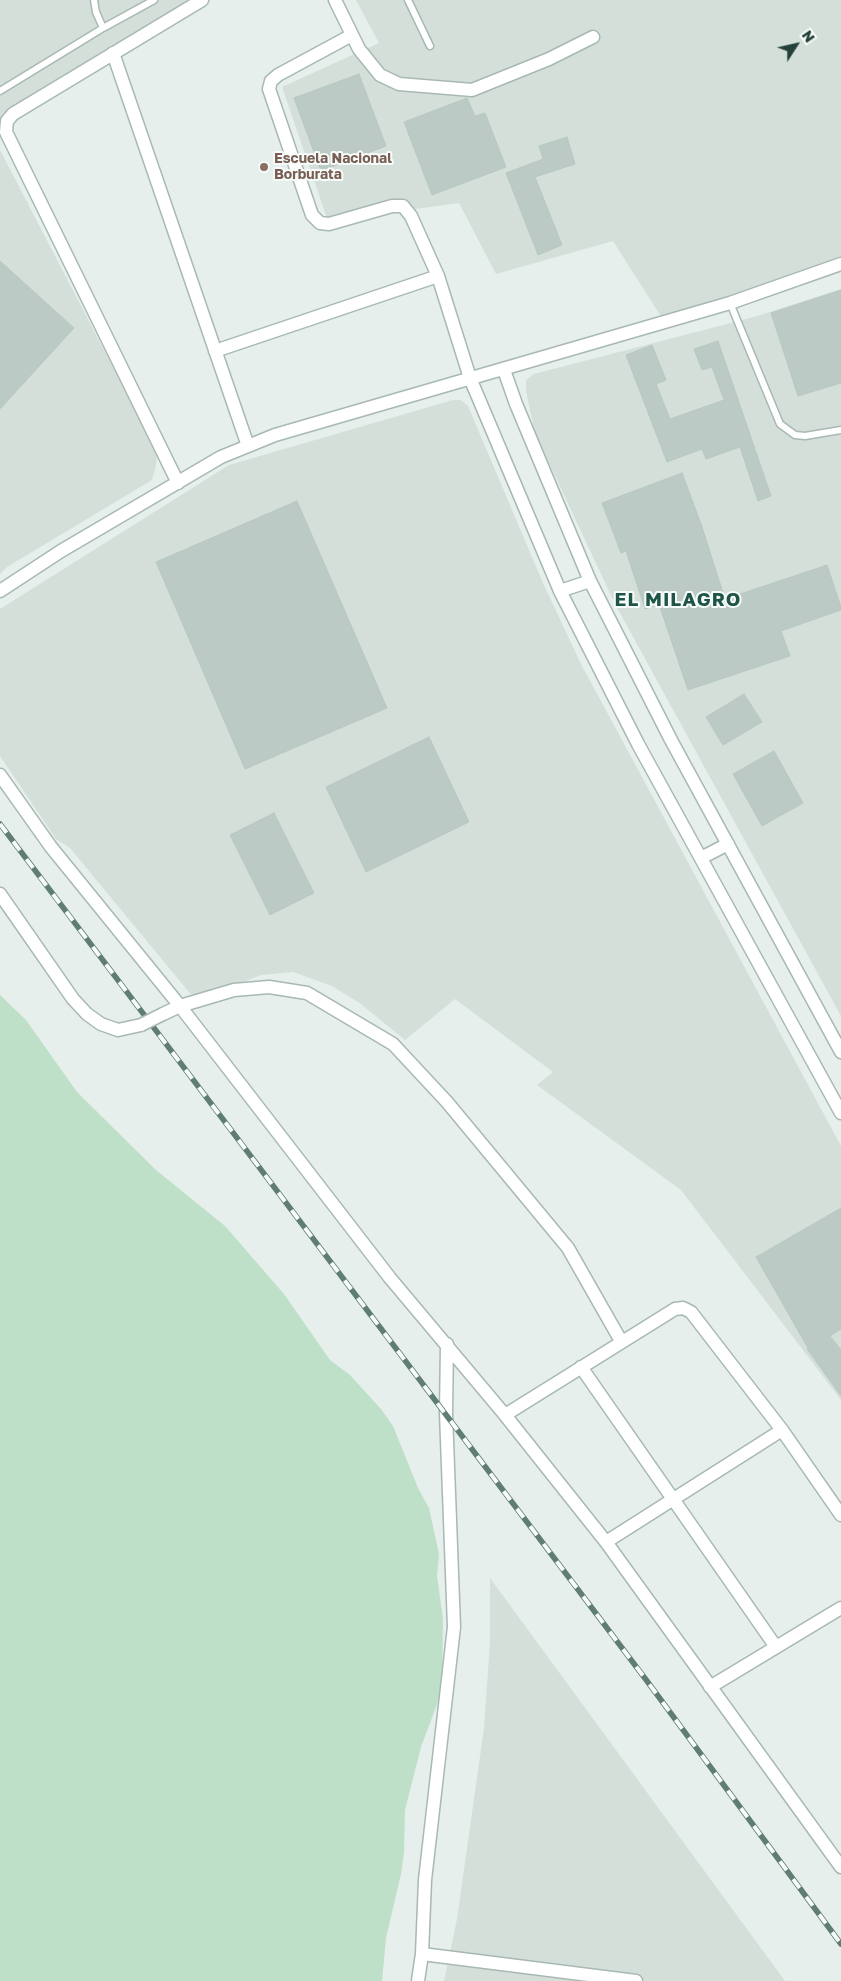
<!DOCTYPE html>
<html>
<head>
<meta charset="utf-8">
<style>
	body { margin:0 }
	#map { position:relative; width:841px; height:1981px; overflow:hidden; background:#e6efeb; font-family:"Golos Text",sans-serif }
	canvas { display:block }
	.north { position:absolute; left:771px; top:20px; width:50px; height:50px; -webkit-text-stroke:4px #f7fbf9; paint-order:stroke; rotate:55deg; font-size:14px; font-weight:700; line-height:20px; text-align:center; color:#24423a }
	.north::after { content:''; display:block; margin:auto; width:18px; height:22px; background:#24423a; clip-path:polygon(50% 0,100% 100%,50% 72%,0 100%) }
</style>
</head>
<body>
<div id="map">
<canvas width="841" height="1981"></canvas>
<div class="north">N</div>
</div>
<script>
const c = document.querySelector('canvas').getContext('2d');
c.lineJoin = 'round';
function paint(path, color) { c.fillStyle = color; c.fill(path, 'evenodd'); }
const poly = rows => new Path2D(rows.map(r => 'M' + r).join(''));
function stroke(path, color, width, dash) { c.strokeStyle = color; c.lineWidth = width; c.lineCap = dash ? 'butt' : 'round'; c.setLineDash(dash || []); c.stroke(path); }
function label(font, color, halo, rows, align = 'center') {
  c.font = font + ' "Golos Text",sans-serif'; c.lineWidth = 4; c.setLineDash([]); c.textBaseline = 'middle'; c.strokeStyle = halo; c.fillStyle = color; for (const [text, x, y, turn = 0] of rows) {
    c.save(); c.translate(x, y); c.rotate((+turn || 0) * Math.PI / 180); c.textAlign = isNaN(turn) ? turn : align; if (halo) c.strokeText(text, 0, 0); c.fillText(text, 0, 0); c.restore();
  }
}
const built = poly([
	[0,0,199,0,0,121],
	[356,0,841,0,841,260,748,294,662,318,613,241,496,274,459,203,328,221,282,87,379,43],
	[0,150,157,452,156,466,152,480,7,567,0,574],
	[841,289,841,1016,615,604,535,433,526,391,526,380,534,374,754,317],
	[453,400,461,400,468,406,543,583,581,664,841,1146,841,1400,681,1190,537,1085,553,1072,455,999,405,1040,361,1004,332,986,293,972,261,975,206,997,193,997,70,848,56,839,0,756,0,609,229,465],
	[490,1578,785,1981,444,1981,457,1919,484,1728,490,1642]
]);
const green = poly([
	[0,995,26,1020,77,1092,156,1170,225,1226,284,1294,330,1360,350,1375,381,1409,393,1426,418,1488,429,1508,439,1554,437,1576,443,1619,442,1686,436,1707,421,1747,405,1810,404,1853,401,1874,386,1938,382,1981,0,1981]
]);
const building = poly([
	[359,74,386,146,321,171,294,98,359,74],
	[467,98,475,116,485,113,506,167,432,195,404,122,467,98],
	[567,137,575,164,535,177,562,245,538,255,506,173,543,159,539,146,567,137],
	[0,261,74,328,0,409,0,261],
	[841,290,841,383,798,396,771,313,841,290],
	[718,341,771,496,758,501,740,447,706,459,702,449,667,462,626,355,652,345,666,380,656,384,670,419,724,400,712,367,702,370,694,349,718,341],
	[682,473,701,524,725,599,827,565,841,607,841,610,781,631,790,656,688,690,659,604,645,609,626,551,621,553,602,503,682,473],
	[297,501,387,708,245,769,156,562,297,501],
	[744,694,762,722,723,745,706,717,744,694],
	[429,737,469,822,366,872,326,787,429,737],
	[774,751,803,803,762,826,733,774,774,751],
	[274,813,314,893,270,915,230,835,274,813],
	[841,1208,841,1329,830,1336,841,1350,841,1396,807,1349,808,1348,756,1257,841,1208]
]);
const lane = poly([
	[94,0,96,12,103,28],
	[408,0,430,46],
	[0,91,103,28,154,0],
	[730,303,780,424,795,435,805,436,841,430]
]);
const street = poly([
	[335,0,359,49,380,75,399,84,472,90,549,59,593,37],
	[352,35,278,75,271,81,269,89,312,215,320,223,329,224,392,206,403,206,411,216,438,276,470,378,560,591,638,744,841,1113],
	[113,53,248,446],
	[215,351,438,276],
	[504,370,516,404,590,581,671,740,841,1052],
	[178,483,6,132,7,121,13,114,202,0],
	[0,591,61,551,221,457,275,435,730,303,841,264],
	[560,591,590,581],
	[0,775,51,847,180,1006,390,1278,505,1415,606,1542,841,1867],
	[701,858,728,844],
	[0,894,73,999,87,1014,101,1024,118,1030,141,1025],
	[163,1014,180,1006,234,990,269,987,307,993,393,1044,447,1102,568,1248,621,1341],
	[581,1367,776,1647],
	[505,1415,675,1309,683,1308,691,1312,782,1430,841,1515],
	[606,1542,782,1430],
	[710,1687,841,1608],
	[422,1954,636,1981],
	[418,1981,422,1954,425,1880,454,1627,446,1413,447,1344]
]);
const rail = poly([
	[0,824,647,1681,841,1944]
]);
const streetBridge = poly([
	[141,1025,163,1014]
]);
const markers = [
	[264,167,5,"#8d6e63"]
];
const educationNames = [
	["Escuela Nacional",274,159],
	["Borburata",274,175]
];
const districtNames = [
	["EL MILAGRO",678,600]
];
paint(built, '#d4dfda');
paint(green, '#bfe0c8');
paint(building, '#bbcac4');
stroke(building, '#b8c9c2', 1);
stroke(lane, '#a8b8b2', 9);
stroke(street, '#a8b8b2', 15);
stroke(lane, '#fff', 6);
stroke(street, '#fff', 12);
stroke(rail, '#5f7d75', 5.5);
stroke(rail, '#f7fbf9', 4, [11]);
stroke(streetBridge, '#a8b8b2', 15, []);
stroke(streetBridge, '#fff', 12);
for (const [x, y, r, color] of markers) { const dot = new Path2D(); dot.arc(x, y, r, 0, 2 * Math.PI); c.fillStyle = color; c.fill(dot); stroke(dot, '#f7fbf9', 2); }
label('bold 14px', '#785e54', '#f7fbf9', educationNames, 'left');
c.letterSpacing = '1px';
label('bold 19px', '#1f5548', '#f7fbf9', districtNames);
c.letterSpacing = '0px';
</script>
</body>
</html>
